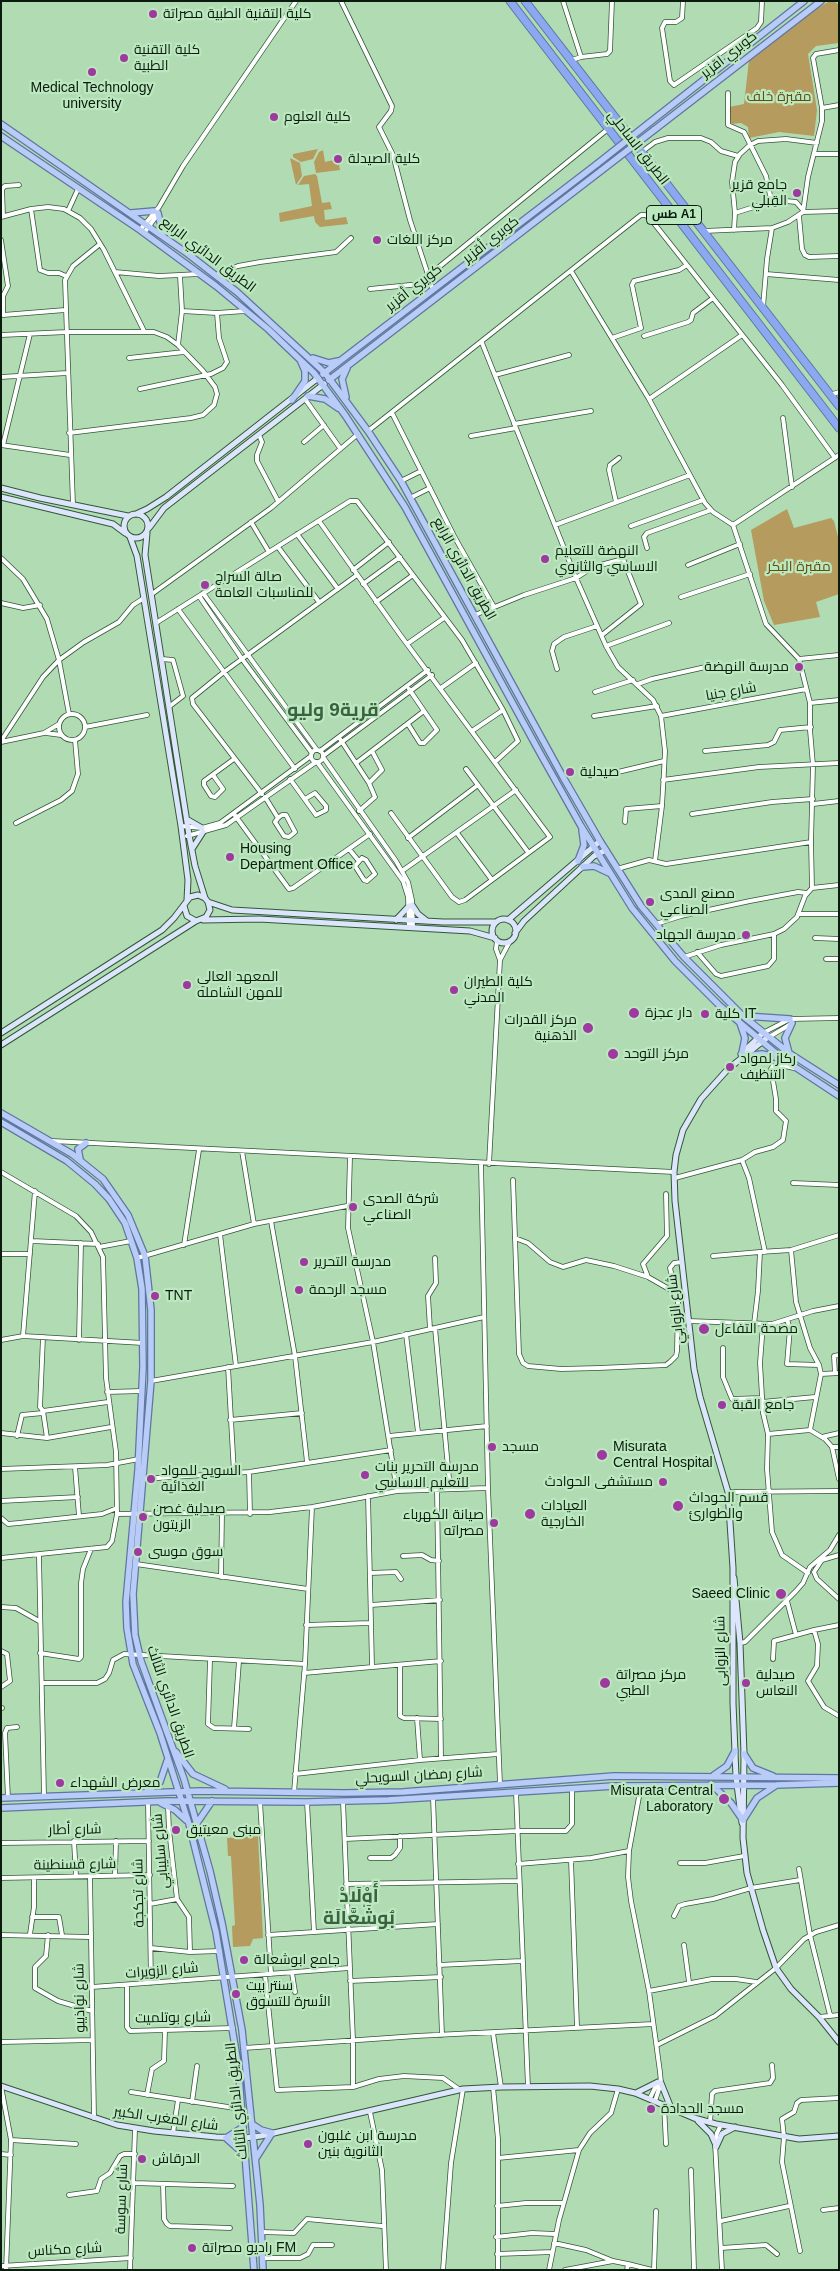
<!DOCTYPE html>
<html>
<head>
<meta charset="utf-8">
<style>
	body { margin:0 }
	#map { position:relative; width:840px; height:2271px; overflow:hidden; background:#b0dbb3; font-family:Arial,sans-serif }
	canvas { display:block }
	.frame { position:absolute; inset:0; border:2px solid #0b1b0d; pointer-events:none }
</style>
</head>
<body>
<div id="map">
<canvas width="840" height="2271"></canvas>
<div class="frame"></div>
</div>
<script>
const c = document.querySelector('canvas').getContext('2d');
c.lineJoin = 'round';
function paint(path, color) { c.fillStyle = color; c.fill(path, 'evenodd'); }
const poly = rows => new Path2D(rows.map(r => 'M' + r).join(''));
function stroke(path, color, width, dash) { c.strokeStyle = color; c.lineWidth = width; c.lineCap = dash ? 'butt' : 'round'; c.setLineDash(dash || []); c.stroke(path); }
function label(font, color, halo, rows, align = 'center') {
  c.font = font + ' Arial,Cairo,sans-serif'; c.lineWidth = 4.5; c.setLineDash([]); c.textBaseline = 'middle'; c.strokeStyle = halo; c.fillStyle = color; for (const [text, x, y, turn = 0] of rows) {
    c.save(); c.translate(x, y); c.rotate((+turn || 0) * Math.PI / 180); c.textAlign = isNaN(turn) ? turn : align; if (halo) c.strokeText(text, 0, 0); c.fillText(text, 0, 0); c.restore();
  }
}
const green = poly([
	[828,2,835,2,839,5,839,43,816,46,808,54,817,110,814,136,779,132,749,138,748,127,741,123,731,124,729,107,744,104,749,60,813,11],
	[318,149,313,159,301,162,293,157,293,154],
	[323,150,325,162,338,159,340,170,316,173,314,162,319,152],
	[290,158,300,163,302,176,296,185],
	[315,174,317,176,322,203,330,202,332,209,324,210,325,220,346,217,348,224,320,227,315,222,314,216,280,222,279,213,312,206,309,184,298,185,304,176],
	[787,509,794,528,831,518,834,521,839,541,839,594,816,602,820,617,774,625,764,601,751,530],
	[258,1836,263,1938,253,1939,250,1946,233,1947,232,1926,235,1925,231,1856,228,1856,227,1838]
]);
const street = poly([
	[341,1,392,106,391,111,379,127,393,155,410,220,433,290],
	[563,1,581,57],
	[683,1,682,18,676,22,665,22,662,28,670,81,674,85,757,28,761,22,762,1],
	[572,60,581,57,607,54,610,51,612,1],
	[728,93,728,125,744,132,766,176,771,200],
	[822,108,839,105],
	[643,151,655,142,668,138,701,138,711,142,721,151,738,156],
	[815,154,839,154],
	[31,209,40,270,48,273,59,273,66,276],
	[68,211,78,189],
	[803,212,839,211],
	[735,213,776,200,796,202,802,209],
	[3,216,2,189,5,186,19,185],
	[799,216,802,249,805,255,809,257,839,256],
	[1,217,31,209,48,207,64,209,80,218,91,229,104,250,144,331],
	[140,230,159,207,183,166,296,1],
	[734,230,735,213,732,182,735,162,740,154,750,145,758,141,786,139,817,143],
	[704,231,772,228,788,222,803,212,808,177,822,121,822,108,813,58,816,54,839,50],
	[144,233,158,214],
	[1,240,8,286,3,296,3,315,65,310],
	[571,271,649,399,705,503,713,512,733,525,766,624,799,659,810,703,810,730,813,765,811,842,812,888,805,896,797,917,784,929,774,934,721,945,684,957],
	[115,272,159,276,199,274],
	[766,274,839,280],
	[216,275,238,266,260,262,336,252,351,238],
	[428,276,608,129],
	[370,289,430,283],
	[763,307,767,259,772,228],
	[182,311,217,313,245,311],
	[1,335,67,332,154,332,167,337,178,345,203,371,215,387,217,394,214,405,203,415,191,418,69,433],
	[644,336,688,322,691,320,693,313,713,298],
	[612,338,641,328,632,285,634,281,679,270,687,265],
	[482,343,576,578,606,646,618,667,653,700,661,716,665,751,664,771,662,806,655,861],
	[178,345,182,311,180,276],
	[129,358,184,352],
	[495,375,569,355],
	[1,377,67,373],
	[140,389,211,374,223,368,227,362,219,338,217,313],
	[830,395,839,392],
	[305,399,340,448],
	[649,399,742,335],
	[392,413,454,536,494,607],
	[783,418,792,487],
	[514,424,591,411],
	[368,431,641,215,645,215,649,217,782,385,835,458],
	[259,435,262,442,257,455,257,461,278,501],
	[471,436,516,428],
	[304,442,324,425],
	[1,445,70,455],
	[3,445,30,334],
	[401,481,421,471],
	[410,498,430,488],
	[616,502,609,470,610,465,619,458],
	[73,505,65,280,73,266,100,244],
	[319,521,401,636,550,837,465,900,459,902,452,897,391,813],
	[251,522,269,552],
	[555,525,690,475],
	[733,525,839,455],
	[631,526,703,500],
	[297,534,338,589],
	[278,547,319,602],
	[647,548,644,537,647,533,711,510],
	[1,558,23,579,47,619,59,660,69,714],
	[688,565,740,544],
	[353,570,389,542],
	[363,584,400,557],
	[203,593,317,750],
	[152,594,271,508,358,434],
	[199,596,242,659,312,753],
	[681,597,750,574],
	[376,602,413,575],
	[1,603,23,608,40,605],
	[178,609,295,769],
	[475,615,524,595,576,578,593,567,623,559,641,604,602,635],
	[156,623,350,501,357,501,462,640,503,710,518,741,495,762],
	[407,644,444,618],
	[606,646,669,623],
	[162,659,173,660,183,696],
	[799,659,839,655],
	[557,669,552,651,554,644,564,637,597,626],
	[638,684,652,679,710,666],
	[441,688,476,663],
	[595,692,633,680],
	[810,703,839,700],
	[170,706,183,696],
	'59 727a13 13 0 1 1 26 0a13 13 0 1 1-26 0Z',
	[594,716,657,706],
	[661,716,806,689],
	[408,724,420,743,424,743,437,730,424,711],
	[85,727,147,715],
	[472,731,503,710],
	[46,733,61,735],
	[340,739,369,783,382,770,372,751],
	[1,741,43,677,59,660,84,642,119,622,133,605,144,598],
	[1,742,44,733,59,724],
	'311 756a6 6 0 1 1 12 0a6 6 0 1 1-12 0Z',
	[320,751,428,670],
	[705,751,768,745,774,742,780,730,811,727],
	[323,756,432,675],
	[323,757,396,861,408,882,412,900,413,928],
	[317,762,403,881,408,897,409,928],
	[356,763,424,711,409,689],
	[466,769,528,852],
	[618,772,664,761],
	[213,775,223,789,215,797,211,796,204,785,204,781,234,759],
	[290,779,316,815,326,810,326,806,315,793,305,799],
	[663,780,759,767,839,763],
	[262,794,193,704,192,698,224,672,357,575],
	[265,797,278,818,275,822,284,836,289,837,295,832,286,815,282,815,278,818],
	[813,804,839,801],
	[359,811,375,797,369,783],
	[234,814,289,889,293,888,370,834],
	[692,814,772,802,813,799],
	[625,822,626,809,662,806],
	[16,823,61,800,72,791,78,774,75,740],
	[181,826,202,828,220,823,311,756],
	[457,833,492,880],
	[187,836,226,825,316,762],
	[408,838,478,785],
	[349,849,358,860],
	[362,858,366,860,375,874,367,881,364,880,355,866,362,858],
	[617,869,649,860,666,864,811,842],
	[402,871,516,790],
	[812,888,839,885],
	[799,914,839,914],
	[656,924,681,916,750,901,798,892,807,893],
	[815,938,839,939],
	[497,941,496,949,500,960],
	[697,952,716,974,721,976,768,966,774,959,774,934],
	[826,959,839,959],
	[763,1033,790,1019,839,1018],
	[769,1037,791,1024],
	[52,1141,674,1172],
	[242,1151,254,1224],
	[350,1157,348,1228,373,1342,397,1491],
	[742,1160,755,1152,773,1147,783,1140,786,1121,776,1111,776,1099,771,1069,773,1066,780,1065,794,1068],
	[481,1164,488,1488,500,1784],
	[489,1164,500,960,510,941],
	[1,1172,76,1216,91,1232,103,1257,106,1378,116,1452,117,1514],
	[675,1178,742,1160,749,1178,765,1252],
	[513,1180,519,1354,523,1363,528,1366,561,1369,599,1368,666,1365,670,1362,676,1356,677,1351,678,1302,670,1268,674,1263,682,1262],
	[793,1183,839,1185],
	[271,1221,295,1356,307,1462],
	[220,1234,236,1366],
	[839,1235,791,1250,796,1302,810,1348,819,1365,821,1374,839,1373],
	[515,1238,528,1243,550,1262,563,1267,586,1260,614,1266,648,1277,676,1293],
	[32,1241,98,1244],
	[184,1245,199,1150],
	[99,1247,131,1241],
	[1,1254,30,1254],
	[713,1256,760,1252],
	[137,1258,254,1224,347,1206],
	[648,1277,643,1264,667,1236,666,1194],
	[787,1320,790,1328,787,1364,819,1365],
	[688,1321,772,1324,813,1311,839,1306],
	[754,1324,758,1291,760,1252,791,1250],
	[763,1324,760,1363,763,1413,768,1434,767,1469,772,1532,782,1555,808,1573],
	[435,1328,450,1489],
	[430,1329,428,1296,436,1283,435,1258],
	[406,1334,418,1432],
	[23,1336,35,1191],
	[43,1337,40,1407,43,1411,47,1438],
	[1,1340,23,1336,143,1343],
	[79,1340,81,1243],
	[723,1348,723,1377,732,1399,762,1398],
	[228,1367,234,1473],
	[835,1373,834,1356,839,1355],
	[151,1381,373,1342,484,1317],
	[107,1392,142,1391],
	[762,1402,815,1397],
	[43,1411,108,1402],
	[230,1420,302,1413],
	[810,1430,821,1374],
	[1,1433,47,1438,111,1427],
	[768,1434,810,1430,825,1439,832,1447,839,1447],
	[17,1436,22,1415,43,1413],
	[389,1436,487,1426],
	[822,1437,839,1433],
	[832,1447,839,1479],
	[75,1467,79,1516],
	[1,1469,107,1465,139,1459],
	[249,1472,250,1514],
	[143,1479,249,1472,391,1450],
	[437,1490,441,1758],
	[728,1492,839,1491],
	[368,1496,372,1666],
	[1,1501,78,1497],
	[1,1518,8,1524,19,1523,102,1514,117,1508],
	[839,1555,822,1560,814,1572,817,1579,839,1599],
	[39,1556,44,1796],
	[403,1556,422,1555,431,1560,439,1561],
	[1,1558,107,1547,112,1541,117,1514,270,1512,312,1507,397,1491,488,1488],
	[136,1564,308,1589],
	[370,1573,396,1572,401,1579],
	[221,1577,222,1513],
	[787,1601,796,1635,814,1630],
	[371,1605,440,1600],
	[1,1607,16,1608,39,1621],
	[306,1625,371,1623],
	[839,1625,814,1630,818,1644,817,1666,808,1681,824,1707,839,1716],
	[740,1643,745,1642,796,1591,803,1583,810,1567,830,1550,839,1535],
	[1,1651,7,1654,10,1681,1,1687],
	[40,1653,79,1659,81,1657,81,1583,83,1569,91,1549],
	[773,1659,774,1641,796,1635],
	[210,1660,208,1724,214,1728,249,1729],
	[400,1665,400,1716,404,1718,441,1719],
	[304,1673,441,1661],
	[42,1683,97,1683,105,1679,109,1673,113,1660,124,1654,305,1664],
	[1,1708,2,1708],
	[417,1718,420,1760],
	[234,1728,239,1661],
	[295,1774,420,1760,498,1754],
	[641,1786,629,1851,628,1877,631,1901,649,1991,660,2072,661,2083,655,2101],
	[294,1792,305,1664,312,1507],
	[516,1792,528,2087],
	[8,1798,5,1733,7,1728,17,1727],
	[433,1798,442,2035],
	[343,1801,353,2040,353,2087],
	[148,1802,151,1983],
	[260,1802,271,1974],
	[307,1802,314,1932],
	[168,1807,169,1830,177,1899,189,1917,190,1952],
	[345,1839,517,1831,566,1831,572,1824,572,1789],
	[74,1841,76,1876],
	[1,1843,149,1841],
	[370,1858,391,1858,395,1855,400,1848,400,1836],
	[571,1860,577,2027],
	[680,1863,705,1863,744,1856],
	[518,1864,591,1858,629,1851],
	[799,1869,810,1935,830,2015],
	[115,1876,116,1841],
	[90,1877,94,2118],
	[1,1878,150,1875],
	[346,1884,518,1881],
	[150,1904,177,1899],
	[674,1916,679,1906,685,1904,713,1899,751,1888,800,1880],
	[32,1917,59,1917,62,1935],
	[30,1934,34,1907,34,1878],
	[1,1935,90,1937],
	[48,1935,46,1956,35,1967,35,1988,58,2001,92,2011],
	[268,1935,438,1924],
	[684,1945,689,1982],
	[151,1948,190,1952,220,1951],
	[439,1965,521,1961],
	[292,1973,295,1992],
	[265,1975,277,2090,353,2087,379,2079,404,2076,443,2078,460,2090],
	[350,1981,441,1977],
	[127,1986,127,2027,130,2031,233,2028],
	[92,1987,349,1968],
	[649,1991,712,1979,736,1979,756,1982],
	[819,2017,839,2015],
	[493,2033,501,2087],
	[1,2042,92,2040],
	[657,2045,715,2016,776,1968,804,1939,816,1932,839,1925],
	[244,2048,416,2036,653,2024],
	[1,2086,11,2140,6,2270],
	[493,2087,498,2139,498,2270],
	[131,2092,241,2109],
	[147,2095,152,2069,164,2061,165,2030],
	[650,2098,658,2082],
	[192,2102,197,2066],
	[664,2105,666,2144],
	[370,2112,382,2170,386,2270],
	[710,2123,712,2094,715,2091,770,2083,773,2078,772,2065],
	[721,2125,717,2133,715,2143,722,2270],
	[173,2133,178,2100],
	[11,2140,76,2144],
	[1,2154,11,2155],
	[498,2158,579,2150],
	[691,2170,694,2270],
	[134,2183,233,2186],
	[163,2184,164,2219,167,2224,170,2226,230,2228],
	[69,2195,97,2191,101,2179,110,2173,120,2156,124,2154,135,2154],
	[497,2206,526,2203,563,2203],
	[823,2210,839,2208],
	[721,2221,789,2206],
	[262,2232,294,2233,307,2219,382,2226],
	[496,2237,532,2233,555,2234],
	[554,2243,586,2250,613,2261],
	[721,2248,766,2245,777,2254],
	[800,2251,782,2162,784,2137,782,2119,794,2112,797,2103,801,2100,839,2098],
	[497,2254,552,2252],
	[263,2258,300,2258,308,2254,313,2245,332,2245],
	[1,2266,131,2258],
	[130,2270,135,2129],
	[443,2270,451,2163,463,2089],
	[549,2270,559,2220,579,2150,590,2133,611,2113,618,2089],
	[565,2270,613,2261,628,2264],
	[627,2270,628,2264,652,2270],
	[654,2270,656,2211]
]);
const secondary = poly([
	[1,488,40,498,128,516],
	[1,497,113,524,125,533],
	'124 526a12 12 0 1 1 24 0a12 12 0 1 1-24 0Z',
	[136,514,147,509,166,497,318,378],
	[149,528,164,508,324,384],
	[147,533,145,555,189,835,195,866,205,898],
	[130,537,137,556,181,826,188,880,187,900],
	[188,820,202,828],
	[192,849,203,832],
	[208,902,232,910,443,922,496,922],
	[412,905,418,914,427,921],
	'492 931a12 12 0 1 1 24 0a12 12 0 1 1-24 0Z',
	[203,920,259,919,470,931,495,938],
	[396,920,409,906],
	[508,920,600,841],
	[515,933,524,921,594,856,606,850],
	[1,1033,162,930,174,918,190,897,198,895,205,898,208,902,210,910,206,917,196,921,187,916,184,906],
	[1,1045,196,921],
	[741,1054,763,1033],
	[734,1578,740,1643,744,1754,743,1838,747,1873,763,1930,776,1968,791,1989,819,2017,839,2042],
	[742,1823,736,1777,733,1703,733,1568,728,1492,700,1397,694,1369,675,1201,674,1172,676,1155,683,1130,701,1099,728,1069,768,1037],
	[661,2083,671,2108],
	[1,2086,117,2125,154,2131,216,2137,244,2138,261,2136,463,2089,501,2087,590,2086,618,2089,635,2093,694,2118,716,2124,799,2139,839,2136],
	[636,2093,658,2082],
	[698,2121,711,2134,715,2143],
	[716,2147,722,2134,735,2127]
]);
const primary = poly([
	[649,123,804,1],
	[1,124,188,254,237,292,325,373,368,431,401,481,563,777,600,841,641,906,684,957,743,1016,789,1053,839,1085],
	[654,130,821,1],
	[1,136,140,230,216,286,268,329,314,373,345,415,405,507,540,753,581,826,632,908,675,961,719,1005,783,1059,839,1096],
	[131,213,154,211],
	[158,213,163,236],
	[313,358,329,363,338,361],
	[323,374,597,164],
	[329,380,602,170],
	[308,396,325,399,338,408],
	[346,397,342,379,347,368],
	[292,400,305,381,305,371,301,362],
	[578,861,584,845,582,830],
	[583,867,594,866,609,873],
	[745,1016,790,1019],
	[740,1023,745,1038,742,1053],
	[789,1053,785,1038,792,1023],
	[745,1056,762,1054,779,1058],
	[1,1113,72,1154,103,1179,128,1215,145,1256,151,1310,151,1381,133,1594,135,1635,141,1661,184,1779,210,1871,222,1923,242,2030,260,2205,263,2270],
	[1,1122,67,1161,95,1184,109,1199,125,1223,137,1258,142,1289,143,1367,138,1470,126,1602,127,1628,133,1664,160,1733,189,1824,216,1932,238,2064,254,2270],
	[80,1159,78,1149,86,1143],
	[176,1752,193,1774,225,1789],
	[744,1754,753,1768,773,1776],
	[714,1775,727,1766,735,1751],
	[711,1784,731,1803,742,1819],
	[147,1791,160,1782,167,1761],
	[1,1798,200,1791,344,1793,403,1792,614,1776,839,1778],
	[161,1803,175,1810,186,1820],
	[1,1808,167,1801,307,1802,388,1800,614,1786,776,1785,839,1783],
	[743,1820,757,1798,775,1786],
	[197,1823,212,1801],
	[252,2124,261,2130,272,2133,256,2158],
	[226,2138,245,2155],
	[226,2138,243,2127]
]);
const highway = poly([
	[510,1,839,428],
	[525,1,839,406]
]);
const primaryBridge = poly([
	[597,164,649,123],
	[602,170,654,130]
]);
const markers = [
	[153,14,5,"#9d399f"],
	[124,58,5,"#9d399f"],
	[92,72,5,"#9d399f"],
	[274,117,5,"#9d399f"],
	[338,159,5,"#9d399f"],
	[797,193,5,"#9d399f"],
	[377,240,5,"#9d399f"],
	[545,559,5,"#9d399f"],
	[205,585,5,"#9d399f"],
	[799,667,5,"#9d399f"],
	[570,772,5,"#9d399f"],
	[230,857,5,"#9d399f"],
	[650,902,5,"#9d399f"],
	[746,935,5,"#9d399f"],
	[187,985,5,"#9d399f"],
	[454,990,5,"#9d399f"],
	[634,1013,6,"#9d399f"],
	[705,1014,5,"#9d399f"],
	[588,1028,6,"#9d399f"],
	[613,1054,6,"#9d399f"],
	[730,1067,5,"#9d399f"],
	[353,1207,5,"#9d399f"],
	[304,1262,5,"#9d399f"],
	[299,1290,5,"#9d399f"],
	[155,1296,5,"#9d399f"],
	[704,1329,6,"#9d399f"],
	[722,1405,5,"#9d399f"],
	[492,1447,5,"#9d399f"],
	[602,1455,6,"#9d399f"],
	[365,1475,5,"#9d399f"],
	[151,1479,5,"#9d399f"],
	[663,1482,5,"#9d399f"],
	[678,1506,6,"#9d399f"],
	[530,1514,6,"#9d399f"],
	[143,1517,5,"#9d399f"],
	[494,1523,5,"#9d399f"],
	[138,1552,5,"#9d399f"],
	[781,1594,6,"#9d399f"],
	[605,1683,6,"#9d399f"],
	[746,1683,5,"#9d399f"],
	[60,1783,5,"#9d399f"],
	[724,1799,6,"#9d399f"],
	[176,1830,5,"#9d399f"],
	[244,1960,5,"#9d399f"],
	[236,1994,5,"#9d399f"],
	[651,2109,5,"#9d399f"],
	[308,2144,5,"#9d399f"],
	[142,2159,5,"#9d399f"],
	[192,2248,5,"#9d399f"]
];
const shields = [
	[674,215,55]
];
const shieldNames = [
	["طس A1",674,215]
];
const poiNames = [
	["كلية التقنية الطبية مصراتة",163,14],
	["كلية التقنية",134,50],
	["الطبية",134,66],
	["Medical Technology",92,88,"center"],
	["university",92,104,"center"],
	["كلية العلوم",284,117],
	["كلية الصيدلة",348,159],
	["جامع قزير",787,185,"right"],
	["القِبلي",787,201,"right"],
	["مركز اللغات",387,240],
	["النهضة للتعليم",555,551],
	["الاساسي والثانوي",555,567],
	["صالة السراج",215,577],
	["للمناسبات العامة",215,593],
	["مدرسة النهضة",789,667,"right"],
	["صيدلية",580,772],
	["Housing",240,849],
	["Department Office",240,865],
	["مصنع المدى",660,894],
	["الصناعي",660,910],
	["مدرسة الجهاد",736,935,"right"],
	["المعهد العالي",197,977],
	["للمهن الشامله",197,993],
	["كلية الطيران",464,982],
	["المدني",464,998],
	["دار عجزة",645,1013],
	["كلية IT",715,1014],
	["مركز القدرات",577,1020,"right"],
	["الذهنية",577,1036,"right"],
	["مركز التوحد",624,1054],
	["ركاز لمواد",740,1059],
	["التنظيف",740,1075],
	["شركة الصدى",363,1199],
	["الصناعي",363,1215],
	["مدرسة التحرير",314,1262],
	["مسجد الرحمة",309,1290],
	["TNT",165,1296],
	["مصحة التفاءل",715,1329],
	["جامع القبة",732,1405],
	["مسجد",502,1447],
	["Misurata",613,1447],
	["Central Hospital",613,1463],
	["مدرسة التحرير بنات",375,1467],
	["للتعليم الاساسي",375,1483],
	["السويح للمواد",161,1471],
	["الغذائية",161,1487],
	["مستشفى الحوادث",653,1482,"right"],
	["قسم الحوداث",689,1498],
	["والطوارئ",689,1514],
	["العيادات",541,1506],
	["الخارجية",541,1522],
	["صيدلية غصن",153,1509],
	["الزيتون",153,1525],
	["صيانة الكهرباء",484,1515,"right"],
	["مصراته",484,1531,"right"],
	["سوق موسى",148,1552],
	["Saeed Clinic",770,1594,"right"],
	["مركز مصراتة",616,1675],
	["الطبي",616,1691],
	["صيدلية",756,1675],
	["النعاس",756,1691],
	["معرض الشهداء",70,1783],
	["Misurata Central",713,1791,"right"],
	["Laboratory",713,1807,"right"],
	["مبنى معيتيق",186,1830],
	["جامع ابوشعالة",254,1960],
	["سنتر بيت",246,1986],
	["الأسرة للتسوق",246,2002],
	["مسجد الحدادة",661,2109],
	["مدرسة ابن غلبون",318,2136],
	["الثانوية بنين",318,2152],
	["الدرقاش",152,2159],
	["راديو مصراتة FM",202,2248]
];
const streetNames = [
	["كوبري اقزير",729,55,-38],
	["الطريق الساحلي",638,148,52],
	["كوبري أقزير",491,240,-38],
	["الطريق الدائري الرابع",208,255,37],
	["كويري أقزير",414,288,-38],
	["الطريق الدائري الرابع",464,569,61],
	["شارع جنيا",731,692,-10],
	["شارع الزوابي",676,1309,-96],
	["شارع الزوابى",721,1651,-91],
	["الطريق الدائري الثالث",170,1702,71],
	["شارع رمضان السويحلي",419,1776,-3],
	["شارع أطار",75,1830,-1],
	["شارع سليبابي",161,1851,-95],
	["شارع قسنطينة",75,1865,-1],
	["شارع تجكجة",139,1893,-91],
	["شارع الزويرات",162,1971,-5],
	["شارع نواذيبو",80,1998,-91],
	["شارع بوتلميت",173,2018,-1],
	["الطريق الدائري الثالث",237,2101,-96],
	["شارع المغرب الكبير",166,2119,8],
	["شارع سوسة",122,2199,-88],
	["شارع مكناس",65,2250,-3]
];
const parkNames = [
	["مقبرة خلف",779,97],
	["مقبرة البكر",799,567]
];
const districtNames = [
	["قرية9 وليو",333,711],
	["أَوْلَادْ",359,1897],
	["بُوشَعَّالَة",359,1919]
];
paint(green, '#b59b5e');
stroke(street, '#315836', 5.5);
stroke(secondary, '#315836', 7);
stroke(primary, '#5e77a1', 8);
stroke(highway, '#5e77a1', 9);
stroke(street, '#fff', 4);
stroke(secondary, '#dce5fb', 5);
stroke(primary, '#b9cbf7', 5.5);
stroke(highway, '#8ba8f1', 7);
stroke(primaryBridge, '#5e77a1', 8, []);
stroke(primaryBridge, '#b9cbf7', 5.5);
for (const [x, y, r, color] of markers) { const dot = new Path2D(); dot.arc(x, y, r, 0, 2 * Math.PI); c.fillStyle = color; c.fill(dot); stroke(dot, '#bce8c0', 2); }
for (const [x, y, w] of shields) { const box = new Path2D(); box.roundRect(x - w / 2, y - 9.5, w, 19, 4); c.fillStyle = '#bce8c0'; c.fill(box); stroke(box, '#0b1b0d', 1); }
label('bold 12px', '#0b1b0d', null, shieldNames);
label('14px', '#0b1b0d', '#bce8c0', poiNames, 'left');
label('14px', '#0b1b0d', '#bce8c0', streetNames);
label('14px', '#624c0e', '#bce8c0', parkNames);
label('bold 19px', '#3b6240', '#bce8c0', districtNames);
</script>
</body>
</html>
